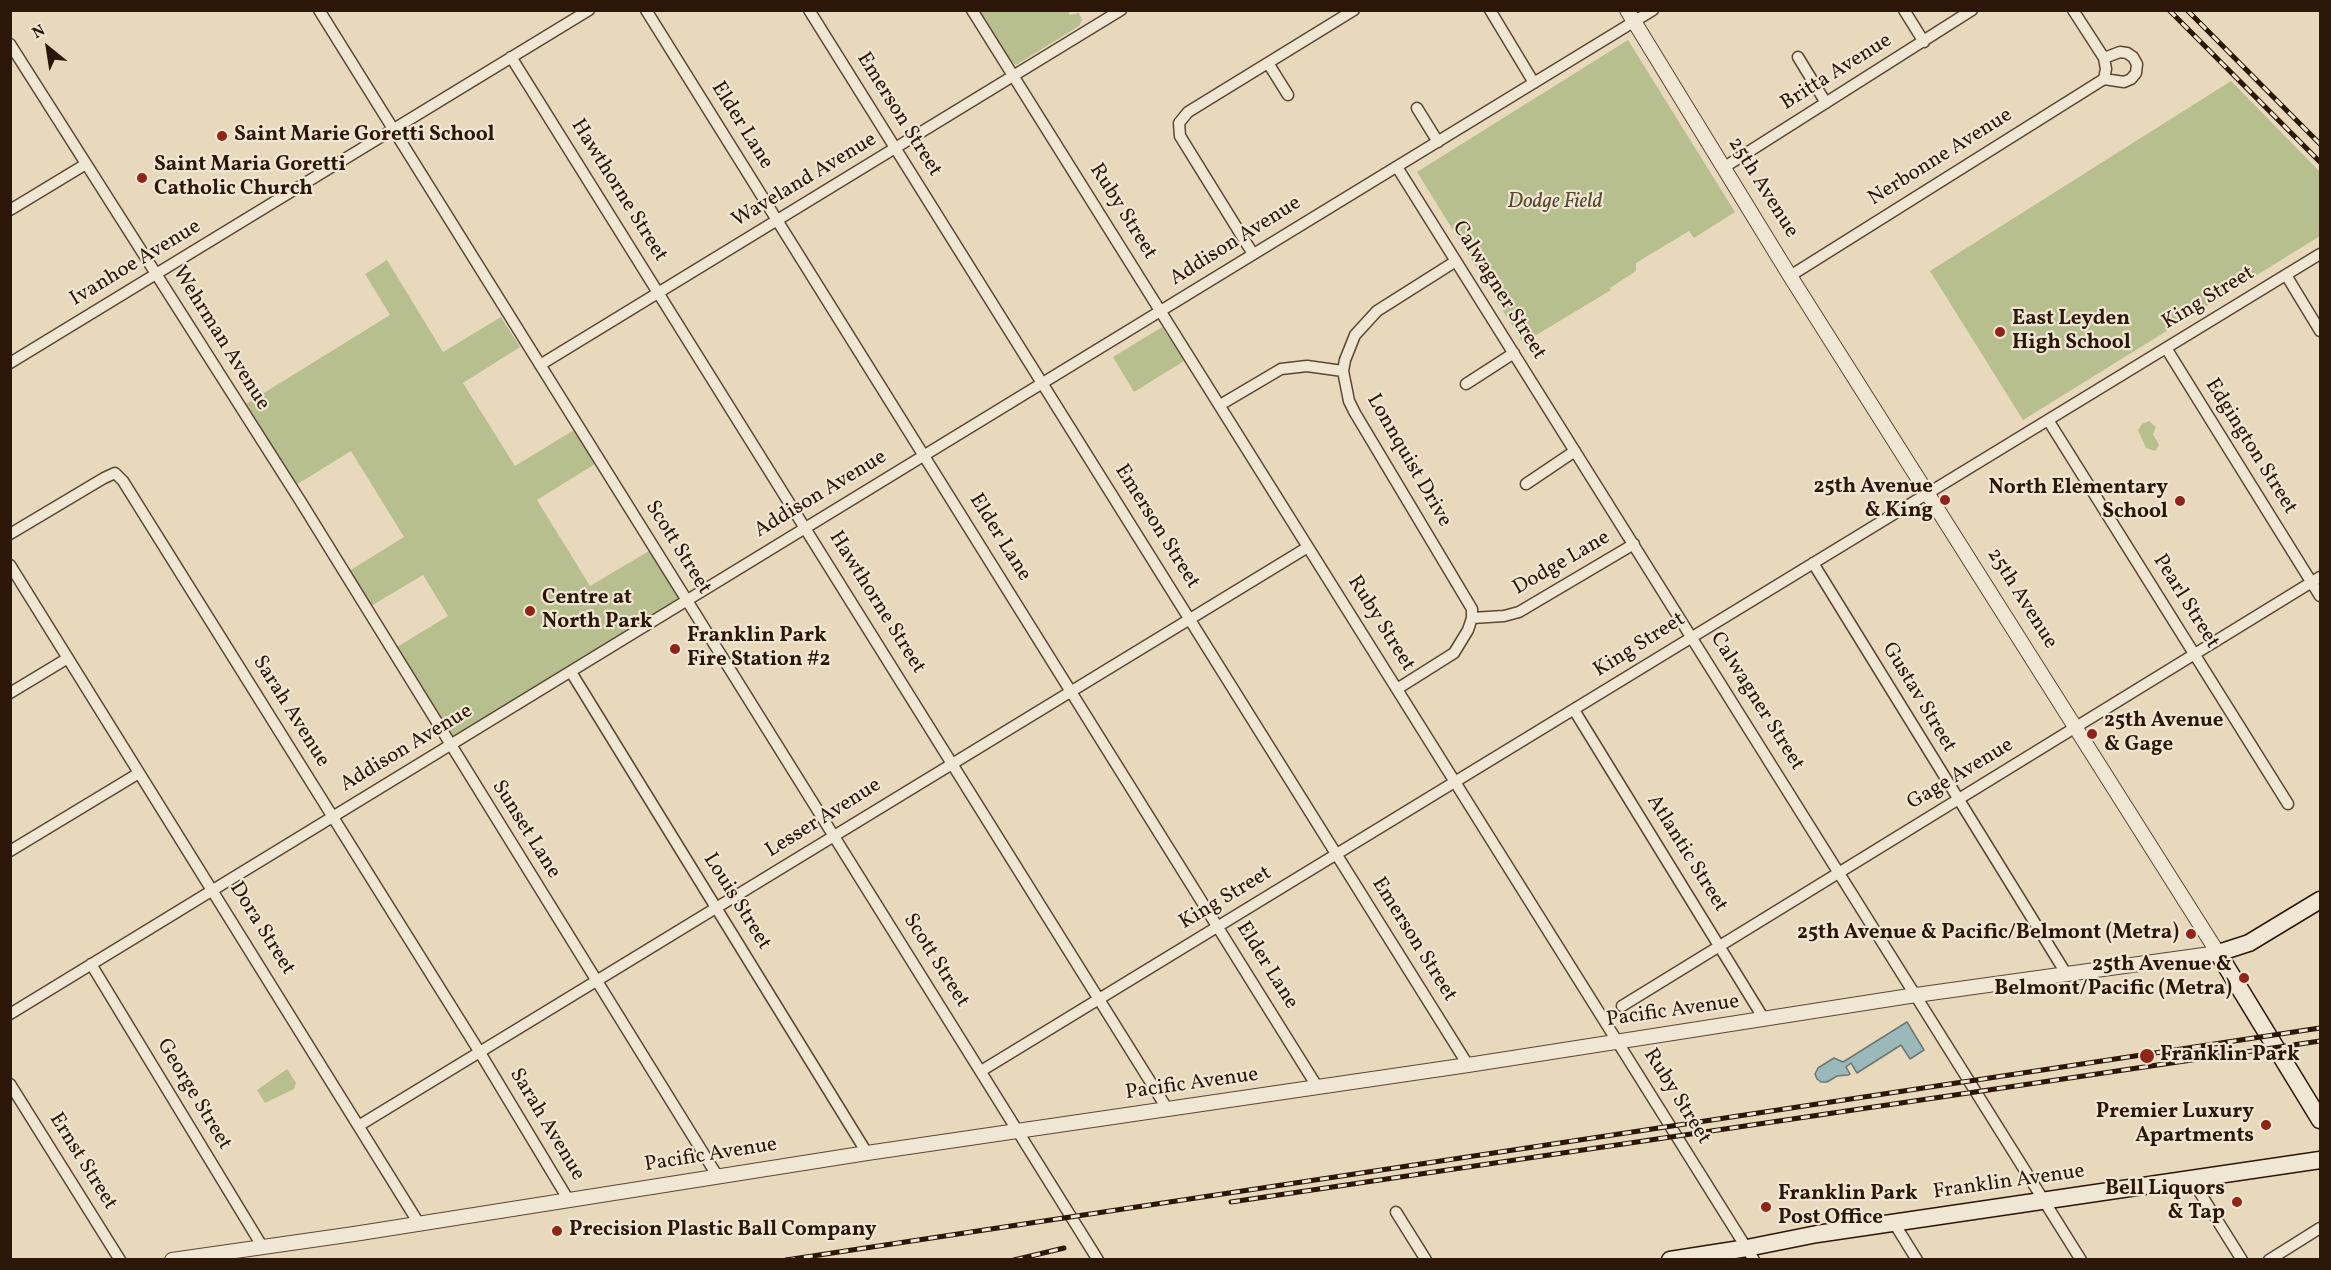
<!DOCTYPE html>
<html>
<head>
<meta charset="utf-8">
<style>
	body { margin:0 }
	#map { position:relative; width:2331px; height:1270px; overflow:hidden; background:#e8d9bd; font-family:Vollkorn,serif }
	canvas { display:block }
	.frame { position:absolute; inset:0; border:12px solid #2b1607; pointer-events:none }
	.north { position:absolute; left:18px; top:18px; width:60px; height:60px; -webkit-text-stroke:4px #f0e6d4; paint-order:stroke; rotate:330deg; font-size:16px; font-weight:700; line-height:24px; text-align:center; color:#2b1607 }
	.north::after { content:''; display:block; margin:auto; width:21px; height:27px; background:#2b1607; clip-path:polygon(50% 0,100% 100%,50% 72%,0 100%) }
</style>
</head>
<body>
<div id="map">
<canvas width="2331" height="1270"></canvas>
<div class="frame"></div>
<div class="north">N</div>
</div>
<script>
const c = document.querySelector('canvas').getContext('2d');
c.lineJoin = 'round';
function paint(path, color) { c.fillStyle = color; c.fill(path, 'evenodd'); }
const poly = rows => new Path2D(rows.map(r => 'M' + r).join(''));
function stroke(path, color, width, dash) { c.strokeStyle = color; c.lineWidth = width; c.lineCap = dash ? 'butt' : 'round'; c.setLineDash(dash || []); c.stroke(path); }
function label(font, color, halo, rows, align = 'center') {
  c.font = font + ' Vollkorn,serif'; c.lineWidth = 4.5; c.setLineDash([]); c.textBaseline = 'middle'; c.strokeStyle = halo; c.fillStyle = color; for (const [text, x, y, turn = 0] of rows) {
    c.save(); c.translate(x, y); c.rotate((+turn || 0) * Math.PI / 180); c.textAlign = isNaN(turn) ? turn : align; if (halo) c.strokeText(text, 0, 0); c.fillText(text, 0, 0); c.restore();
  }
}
const green = poly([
	[978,11,1068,11,1070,15,1079,13,1082,20,1079,26,1016,65,1009,60],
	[1628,40,1735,212,1694,238,1689,231,1636,263,1636,271,1610,288,1611,290,1523,343,1417,172],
	[2231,81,2320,172,2320,236,2023,420,1930,271],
	[387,260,443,352,501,317,520,347,463,383,515,466,574,430,595,464,537,500,590,586,649,551,679,598,452,737,397,647,448,616,423,575,371,606,349,571,404,537,351,451,296,485,246,404,390,315,365,274],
	[1162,327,1184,361,1134,392,1113,357],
	[2149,421,2156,427,2153,434,2159,445,2155,451,2146,448,2138,430,2142,424],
	[287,1069,296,1083,294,1089,265,1103,257,1090]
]);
const water = poly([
	[1907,1022,1924,1050,1910,1059,1901,1045,1857,1073,1851,1063,1846,1067,1850,1074,1848,1075,1837,1076,1827,1082,1821,1082,1817,1079,1815,1074,1818,1068,1834,1058,1843,1062,1907,1022]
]);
const minor = poly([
	[319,10,1098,1260],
	[646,10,1318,1088],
	[809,10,1468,1065],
	[972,10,1754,1260],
	[1490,10,1534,83],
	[1904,10,1924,42],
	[10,44,301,502,718,1177],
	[511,57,1168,1110],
	[1798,57,1826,103],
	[1268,63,1288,95],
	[2104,79,2124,82,2131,79,2136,73,2137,64,2133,57,2127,53,2120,52,2104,58],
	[1417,108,1438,142],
	[1397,167,2081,1260],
	[1723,168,1972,10],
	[10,210,86,164],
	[1253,254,1180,136,1179,123,1188,112,1354,10],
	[2286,275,2320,331],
	[1790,276,2104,79,2106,69,2104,58,2073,10],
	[2166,348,2320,596],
	[10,363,589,10],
	[540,365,1121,10],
	[1466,384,1514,353],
	[1220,405,1281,369,1307,366,1343,371],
	[2048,420,2288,804],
	[1526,484,1575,451],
	[10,534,104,478,115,473,123,481,479,1051,568,1199],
	[1813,563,2067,975],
	[10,565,418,1222],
	[1472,618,1504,616,1519,612,1634,544],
	[571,672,867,1153],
	[1397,689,1454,653,1468,630,1472,618,1472,609,1355,413,1349,401,1343,371,1345,360,1355,335,1377,311,1456,261],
	[10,693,68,658],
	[1574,710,1764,1019],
	[10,851,139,773],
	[91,964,262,1246],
	[1622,1006,2320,577],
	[10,1014,1653,10],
	[981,1071,2320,254],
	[10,1084,120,1260],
	[360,1125,1308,547],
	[2192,1180,2242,1260],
	[1396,1212,1426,1260],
	[1894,1223,1917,1260],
	[2269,1260,2320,1228]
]);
const tertiary = poly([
	[172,1260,354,1234,867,1153,1468,1065,1916,995,2218,953,1790,276,1627,10]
]);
const secondary = poly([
	[2320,900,2249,943,2218,953,2320,1120],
	[1670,1260,1747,1248,1817,1234,2320,1160]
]);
const rail = poly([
	[2169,10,2320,162],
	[2187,10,2320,144],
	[1231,1202,2320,1041],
	[786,1260,2320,1028],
	[1014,1260,1064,1248]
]);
const markers = [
	[222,136,6,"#8f2418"],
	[142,178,6,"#8f2418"],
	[2000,332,6,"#8f2418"],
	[1945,500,6,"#8f2418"],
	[2180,501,6,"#8f2418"],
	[530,611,6,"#8f2418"],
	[675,649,6,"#8f2418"],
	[2092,734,6,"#8f2418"],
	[2191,934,6,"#8f2418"],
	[2244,978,6,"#8f2418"],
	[2147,1056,8,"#8f2418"],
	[2266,1125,6,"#8f2418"],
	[2237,1202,6,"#8f2418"],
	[1766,1207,6,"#8f2418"],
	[557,1231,6,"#8f2418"]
];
const streetNames = [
	["Britta Avenue",1837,73,-32],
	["Emerson Street",898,115,58],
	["Elder Lane",741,126,58],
	["Nerbonne Avenue",1941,158,-32],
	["Waveland Avenue",805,181,-31],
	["25th Avenue",1762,188,58],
	["Hawthorne Street",618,191,58],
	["Ruby Street",1122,212,58],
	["Addison Avenue",1236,242,-32],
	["Ivanhoe Avenue",136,264,-31],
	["Calwagner Street",1498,291,58],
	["King Street",2209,299,-31],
	["Wehrman Avenue",220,339,58],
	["Edgington Street",2250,447,58],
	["Lonnquist Drive",1408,461,60],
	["Addison Avenue",821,495,-31],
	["Emerson Street",1156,527,58],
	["Elder Lane",999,538,58],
	["Scott Street",677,548,58],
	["Dodge Lane",1562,564,-30],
	["25th Avenue",2021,599,58],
	["Pearl Street",2185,602,58],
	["Hawthorne Street",876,603,58],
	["Ruby Street",1380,624,58],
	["King Street",1640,646,-32],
	["Gustav Street",1918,698,59],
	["Calwagner Street",1756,702,58],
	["Sarah Avenue",290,712,58],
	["Addison Avenue",407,749,-31],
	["Gage Avenue",1961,775,-31],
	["Lesser Avenue",824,819,-32],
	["Sunset Lane",525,830,58],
	["Atlantic Street",1686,854,58],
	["King Street",1226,899,-31],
	["Louis Street",736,902,58],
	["Dora Street",261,929,58],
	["Emerson Street",1413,940,58],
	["Scott Street",935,961,58],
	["Elder Lane",1266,966,58],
	["Pacific Avenue",1673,1012,-8],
	["Pacific Avenue",1192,1085,-8],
	["George Street",193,1095,59],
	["Ruby Street",1676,1097,58],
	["Sarah Avenue",546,1125,59],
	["Pacific Avenue",711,1156,-9],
	["Ernst Street",82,1162,58],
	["Franklin Avenue",2009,1183,-8]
];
const poiNames = [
	["Saint Marie Goretti School",234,136],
	["Saint Maria Goretti",154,166],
	["Catholic Church",154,190],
	["East Leyden",2012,320],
	["High School",2012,344],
	["25th Avenue",1933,488,"right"],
	["& King",1933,512,"right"],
	["North Elementary",2168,489,"right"],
	["School",2168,513,"right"],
	["Centre at",542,599],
	["North Park",542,623],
	["Franklin Park",687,637],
	["Fire Station #2",687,661],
	["25th Avenue",2104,722],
	["& Gage",2104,746],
	["25th Avenue & Pacific/Belmont (Metra)",2179,934,"right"],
	["25th Avenue &",2232,966,"right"],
	["Belmont/Pacific (Metra)",2232,990,"right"],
	["Franklin Park",2160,1056],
	["Premier Luxury",2254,1113,"right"],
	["Apartments",2254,1137,"right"],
	["Bell Liquors",2225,1190,"right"],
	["& Tap",2225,1214,"right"],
	["Franklin Park",1778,1195],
	["Post Office",1778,1219],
	["Precision Plastic Ball Company",569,1231]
];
const parkNames = [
	["Dodge Field",1555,203]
];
paint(green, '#b8bf8f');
paint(water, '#9bb8bb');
stroke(water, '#6e7773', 1.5);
stroke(minor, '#5a4734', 13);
stroke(tertiary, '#5a4734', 16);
stroke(secondary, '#2b1607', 19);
stroke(minor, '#f0e6d4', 10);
stroke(tertiary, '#f0e6d4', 14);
stroke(secondary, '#f0e6d4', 16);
stroke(rail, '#2b1607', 5);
stroke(rail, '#f0e6d4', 3, [9]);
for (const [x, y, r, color] of markers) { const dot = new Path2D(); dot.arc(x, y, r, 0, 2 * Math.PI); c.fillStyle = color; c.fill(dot); stroke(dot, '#f0e6d4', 2); }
label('21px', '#2b1607', '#f0e6d4', streetNames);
label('bold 21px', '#2b1607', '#f0e6d4', poiNames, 'left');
label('italic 21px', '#554930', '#f0e6d4', parkNames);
</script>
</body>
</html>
